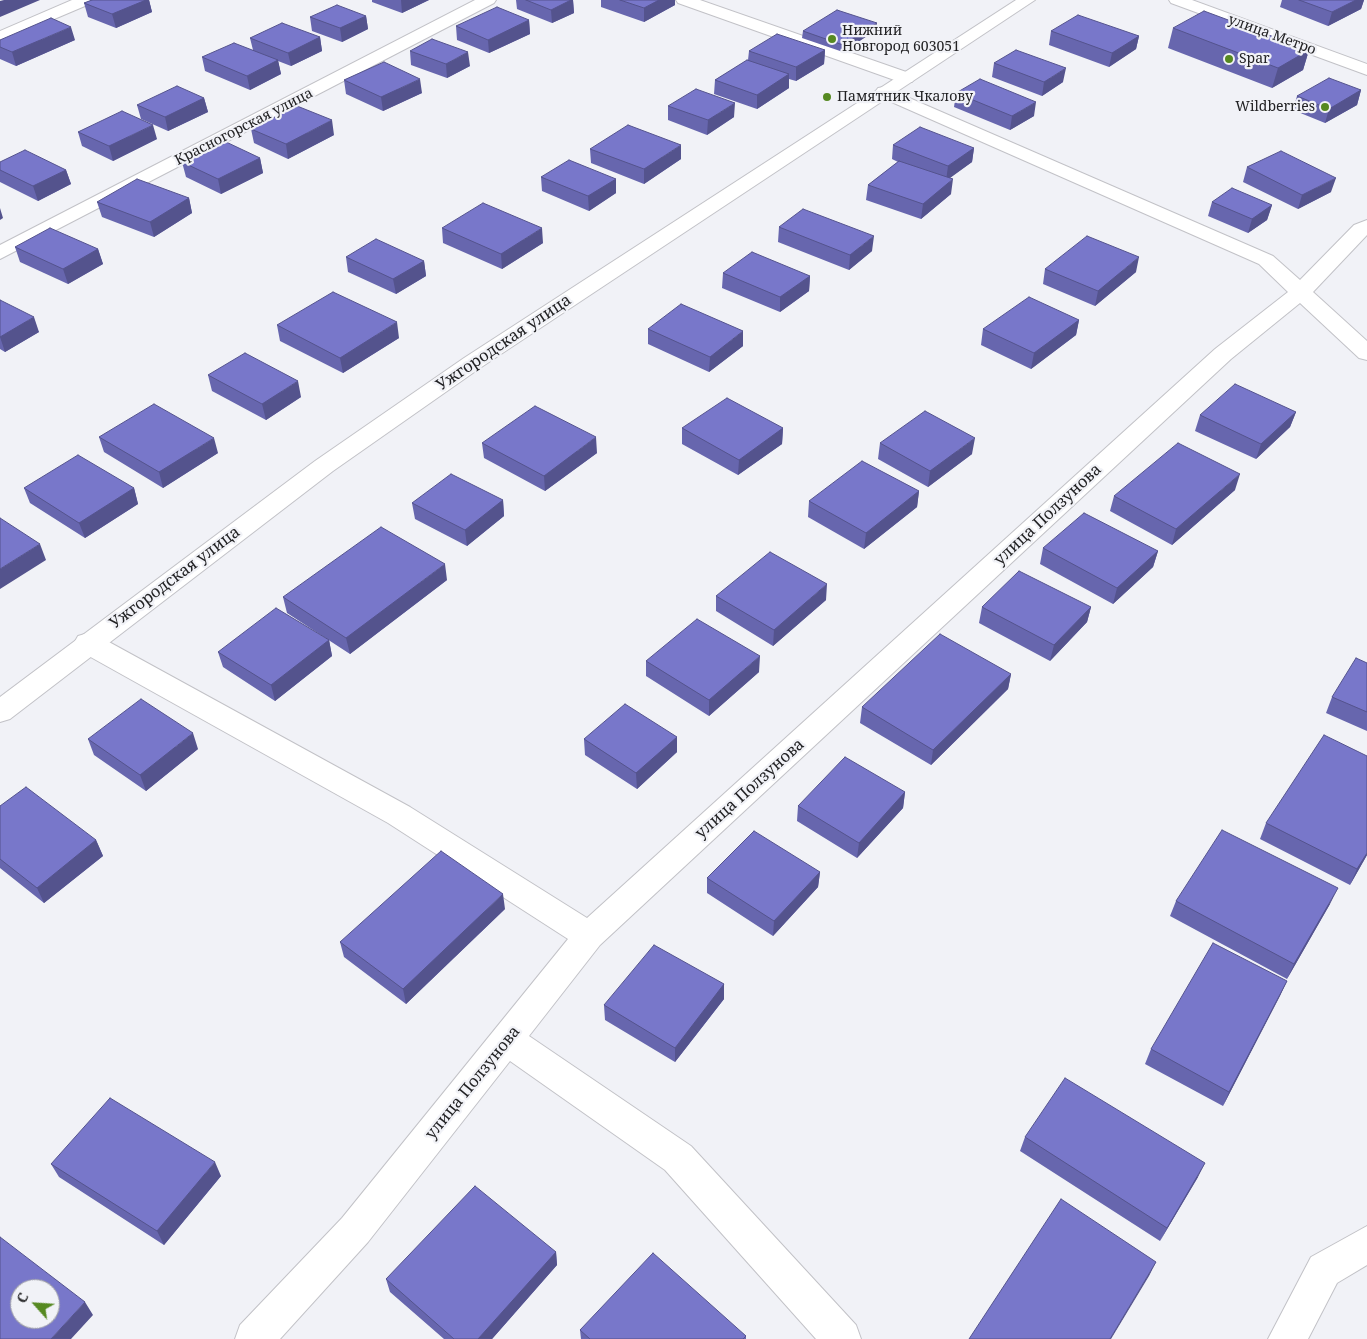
<!DOCTYPE html>
<html>
<head>
<meta charset="utf-8">
<style>
	body { margin:0 }
	#map { position:relative; width:1367px; height:1339px; overflow:hidden; background:#f1f2f7; font-family:"Noto Serif",serif }
	canvas { display:block }
	.north { position:absolute; left:10px; top:1279px; width:50px; height:50px; box-sizing:border-box; background:#f1f2f7; border:1px solid #9e9fa3; border-radius:50%; rotate:296deg; font-size:14px; font-weight:700; line-height:20px; text-align:center; color:#222224 }
	.north::after { content:''; display:block; margin:auto; width:18px; height:22px; background:#568921; clip-path:polygon(50% 0,100% 100%,50% 72%,0 100%) }
</style>
</head>
<body>
<div id="map">
<canvas width="1367" height="1339"></canvas>
<div class="north">С</div>
</div>
<script>
const c = document.querySelector('canvas').getContext('2d');
c.lineJoin = 'round';
const poly = rows => new Path2D(rows.map(r => 'M' + r).join(''));
function stroke(path, color, width, dash) { c.strokeStyle = color; c.lineWidth = width; c.lineCap = dash ? 'butt' : 'round'; c.setLineDash(dash || []); c.stroke(path); }
function paint(path, color) { c.fillStyle = color; c.fill(path, 'evenodd'); }
function label(font, color, halo, rows, align = 'center') {
  c.font = font + ' "Noto Serif",serif'; c.lineWidth = 4.5; c.setLineDash([]); c.textBaseline = 'middle'; c.strokeStyle = halo; c.fillStyle = color; for (const [text, x, y, turn = 0] of rows) {
    c.save(); c.translate(x, y); c.rotate((+turn || 0) * Math.PI / 180); c.textAlign = isNaN(turn) ? turn : align; if (halo) c.strokeText(text, 0, 0); c.fillText(text, 0, 0); c.restore();
  }
}
const minor = poly([
	[72,0,94,0,92,3,0,42,0,31,72,0],
	[475,0,496,0,494,3,0,259,0,245,475,0],
	[676,0,700,0,912,74,915,78,912,82,900,82,678,3,676,0],
	[1169,0,1192,0,1367,64,1367,75,1171,3,1169,0],
	[884,87,1273,256,1300,280,1354,225,1367,220,1367,235,1313,292,1367,341,1367,360,1359,358,1300,303,1231,359,600,945,529,1036,691,1146,856,1325,861,1339,816,1339,665,1170,510,1061,368,1242,280,1339,235,1339,240,1325,342,1218,568,939,388,823,78,650,74,643,78,636,88,633,98,636,410,807,587,918,1215,349,1288,292,1259,264,878,96,875,92,878,88,884,87],
	[1367,1226,1367,1265,1337,1283,1308,1339,1268,1339,1311,1257,1367,1226]
]);
const major = poly([
	[1016,0,1035,0,480,368,333,471,10,719,0,722,0,697,315,461,464,358,1016,0]
]);
const wall = poly([
	[92,0,149,0,152,12,116,28,88,17,84,3],
	[372,0,429,0,402,13,372,2],
	[516,0,573,0,574,13,552,23,517,9],
	[601,0,675,0,675,5,644,22,601,7],
	[1282,0,1364,0,1361,9,1328,26,1280,7],
	[366,16,368,29,342,42,312,31,310,17],
	[529,20,530,34,489,53,457,40,456,26],
	[877,23,876,30,843,52,802,38,803,31],
	[1173,28,1309,50,1303,70,1272,88,1168,48],
	[1051,31,1139,36,1136,49,1109,67,1049,45],
	[320,37,322,51,291,66,278,61,281,74,250,90,205,71,202,57,253,50,250,38],
	[0,40,75,40,16,66,0,59],
	[825,50,824,64,796,81,789,79,789,88,757,109,714,94,715,80,748,60,749,51],
	[410,51,470,66,447,78,411,65],
	[994,63,1063,82,1042,96,992,77],
	[344,80,422,93,383,111,346,94],
	[1361,90,1357,105,1325,123,1293,110,1297,96],
	[956,93,1034,116,1010,130,954,107],
	[204,98,208,112,168,131,141,119,137,105],
	[668,106,734,117,707,135,668,120],
	[251,129,334,135,288,159,254,143],
	[78,132,157,139,113,161,82,146],
	[893,145,974,148,972,162,949,178,951,194,921,219,866,200,868,185,898,162,892,159],
	[590,149,681,159,644,184,591,163],
	[260,158,263,173,221,194,186,177,182,162],
	[0,162,66,170,71,184,38,201,0,182],
	[1247,167,1331,192,1298,209,1243,182],
	[541,177,616,179,616,193,589,211,542,191],
	[189,198,192,213,154,237,102,217,97,202],
	[1212,202,1272,205,1267,220,1248,233,1208,216],
	[779,227,872,251,849,270,778,242],
	[442,228,543,243,502,269,443,243],
	[15,247,98,249,103,264,68,284,20,262],
	[346,257,424,261,426,276,396,294,348,272],
	[1045,269,1136,272,1095,306,1043,284],
	[723,273,810,276,809,291,780,312,722,288],
	[0,300,39,332,5,352,0,349],
	[1079,320,1076,335,1031,369,981,345,983,329],
	[277,325,399,338,343,373,280,341],
	[648,329,743,346,709,372,648,344],
	[208,375,301,397,266,420,212,391],
	[1296,412,1290,427,1256,459,1195,431,1200,415],
	[682,428,783,428,782,444,738,475,682,444],
	[99,437,218,453,163,488,104,452],
	[482,443,597,453,545,491,484,458],
	[880,443,972,454,928,487,878,459],
	[24,488,134,488,138,504,85,538,30,503],
	[1235,490,1172,545,1110,511,1114,496],
	[919,491,917,507,864,549,808,517,809,501],
	[503,500,504,516,467,546,415,519,412,503],
	[1043,548,1158,551,1153,567,1113,604,1040,564],
	[447,580,350,654,287,613,283,597],
	[716,596,826,600,773,646,716,611],
	[982,607,1091,607,1087,622,1050,661,979,623],
	[329,640,332,656,275,701,223,667,218,652],
	[646,661,759,672,709,716,646,676],
	[1367,663,1367,731,1326,713,1332,697],
	[1011,674,1008,689,931,765,860,723,862,707],
	[677,737,677,752,637,789,585,755,584,739],
	[88,739,198,749,146,791,94,755],
	[905,792,903,808,857,858,797,821,798,806],
	[0,806,96,840,103,856,44,903,0,868],
	[1266,823,1367,855,1350,885,1260,839],
	[820,872,818,887,773,936,707,893,707,878],
	[1176,901,1330,904,1287,979,1170,916],
	[505,909,406,1004,344,957,340,942],
	[1287,981,1223,1106,1145,1064,1151,1049],
	[724,984,724,999,675,1062,605,1020,604,1005],
	[1025,1137,1198,1177,1160,1241,1020,1151],
	[51,1164,221,1176,164,1245,59,1177],
	[556,1252,557,1265,492,1339,444,1339,390,1292,386,1279],
	[580,1330,746,1336,746,1339,581,1339]
]);
const shadedWall = poly([
	[4,0,40,0,0,17,0,1],
	[146,0,149,0,152,12,116,28,112,14],
	[401,0,429,0,402,13],
	[571,0,573,0,574,13,552,23,551,10],
	[659,0,675,0,675,5,644,22,644,8],
	[1356,0,1364,0,1361,9,1328,26,1332,12],
	[366,16,368,29,342,42,340,28],
	[529,20,530,34,489,53,488,40],
	[877,23,876,30,843,52,843,45],
	[71,27,75,40,16,66,12,52],
	[1139,36,1136,49,1109,67,1112,53],
	[320,37,322,51,291,66,288,53],
	[825,50,824,64,796,81,796,67],
	[1309,50,1303,70,1272,88,1278,68],
	[468,52,470,66,447,78,446,64],
	[278,60,281,74,250,90,247,76],
	[1066,68,1063,82,1042,96,1044,82],
	[789,74,789,88,757,109,757,95],
	[420,79,422,93,383,111,381,97],
	[1361,90,1357,105,1325,123,1329,109],
	[204,98,208,112,168,131,165,117],
	[1036,102,1034,116,1010,130,1012,116],
	[735,103,734,117,707,135,708,120],
	[332,120,334,135,288,159,286,144],
	[153,125,157,139,113,161,109,146],
	[681,145,681,159,644,184,644,169],
	[974,148,972,162,946,181,948,166],
	[260,158,263,173,221,194,218,179],
	[66,170,71,184,38,201,33,186],
	[1336,178,1331,192,1298,209,1302,195],
	[616,179,616,193,589,211,588,196],
	[953,179,951,194,921,219,923,204],
	[189,198,192,213,154,237,150,222],
	[1272,205,1267,220,1248,233,1252,219],
	[0,208,3,218,0,220],
	[542,228,543,243,502,269,501,254],
	[874,236,872,251,849,270,850,255],
	[98,249,103,264,68,284,63,269],
	[1139,257,1136,272,1095,306,1098,291],
	[424,261,426,276,396,294,393,279],
	[810,276,809,291,780,312,780,297],
	[34,317,39,332,5,352,0,337],
	[1079,320,1076,335,1031,369,1034,353],
	[397,322,399,338,343,373,340,358],
	[743,331,743,346,709,372,710,357],
	[298,381,301,397,266,420,262,404],
	[1296,412,1290,427,1256,459,1261,444],
	[783,428,782,444,738,475,739,460],
	[596,437,597,453,545,491,544,476],
	[214,438,218,453,163,488,159,472],
	[975,438,972,454,928,487,930,471],
	[1240,474,1235,490,1172,545,1176,529],
	[134,488,138,504,85,538,79,523],
	[919,491,917,507,864,549,866,533],
	[503,500,504,516,467,546,465,530],
	[40,544,46,560,0,589,0,569],
	[1158,551,1153,567,1113,604,1117,588],
	[445,564,447,580,350,654,346,638],
	[827,584,826,600,773,646,774,630],
	[1091,607,1087,622,1050,661,1054,645],
	[329,640,332,656,275,701,271,685],
	[760,656,759,672,709,716,709,700],
	[1011,674,1008,689,931,765,933,750],
	[193,733,198,749,146,791,140,775],
	[677,737,677,752,637,789,636,773],
	[905,792,903,808,857,858,859,843],
	[96,840,103,856,44,903,37,888],
	[1367,853,1367,855,1350,885,1357,869],
	[820,872,818,887,773,936,774,921],
	[1338,888,1330,904,1287,979,1294,964],
	[503,894,505,909,406,1004,403,989],
	[1287,981,1280,996,1223,1106,1229,1092],
	[724,984,724,999,675,1062,675,1048],
	[215,1162,221,1176,164,1245,157,1231],
	[1205,1163,1198,1177,1160,1241,1167,1228],
	[556,1252,557,1265,492,1339,478,1339],
	[1156,1262,1149,1276,1111,1339,1110,1339],
	[85,1302,93,1315,71,1339,51,1339]
]);
const building = poly([
	[92,0,146,0,112,14,84,3,92,0],
	[526,0,571,0,551,10,526,0],
	[620,0,659,0,644,8,620,0],
	[1299,0,1356,0,1332,12,1299,0],
	[337,5,366,16,340,28,310,17,337,5],
	[497,7,529,20,488,40,456,26,497,7],
	[837,10,877,23,843,45,803,31,837,10],
	[1204,11,1309,50,1278,68,1173,28,1204,11],
	[1078,15,1139,36,1112,53,1051,31,1078,15],
	[51,18,71,27,12,52,0,47,0,40,51,18],
	[282,23,320,37,288,53,250,38,282,23],
	[777,34,825,50,796,67,749,51,777,34],
	[432,39,468,52,446,64,410,51,432,39],
	[234,43,278,60,247,76,202,57,234,43],
	[1016,50,1066,68,1044,82,994,63,1016,50],
	[747,60,789,74,757,95,715,80,747,60],
	[384,62,420,79,381,97,344,80,384,62],
	[1329,78,1361,90,1329,109,1297,96,1329,78],
	[980,79,1036,102,1012,116,956,93,980,79],
	[177,86,204,98,165,117,137,105,177,86],
	[696,89,735,103,708,120,668,106,696,89],
	[297,106,332,120,286,144,251,129,297,106],
	[122,111,153,125,109,146,78,132,122,111],
	[628,125,681,145,644,169,590,149,628,125],
	[920,127,974,148,948,166,893,145,920,127],
	[224,141,260,158,218,179,182,162,224,141],
	[25,150,66,170,33,186,0,170,0,162,25,150],
	[1281,151,1336,178,1302,195,1247,167,1281,151],
	[569,160,616,179,588,196,541,177,569,160],
	[899,161,953,179,923,204,868,185,899,161],
	[137,179,189,198,150,222,97,202,137,179],
	[1232,188,1272,205,1252,219,1212,202,1232,188],
	[483,203,542,228,501,254,442,228,483,203],
	[803,209,874,236,850,255,779,227,803,209],
	[50,228,98,249,63,269,15,247,50,228],
	[1087,236,1139,257,1098,291,1045,269,1087,236],
	[376,239,424,261,393,279,346,257,376,239],
	[752,252,810,276,780,297,723,273,752,252],
	[333,292,397,322,340,358,277,325,333,292],
	[1029,297,1079,320,1034,353,983,329,1029,297],
	[0,300,34,317,0,337,0,300],
	[681,304,743,331,710,357,648,329,681,304],
	[245,353,298,381,262,404,208,375,245,353],
	[1235,384,1296,412,1261,444,1200,415,1235,384],
	[727,398,783,428,739,460,682,428,727,398],
	[154,404,214,438,159,472,99,437,154,404],
	[535,406,596,437,544,476,482,443,535,406],
	[925,411,975,438,930,471,880,443,925,411],
	[1178,443,1240,474,1176,529,1114,496,1178,443],
	[78,455,134,488,79,523,24,488,78,455],
	[862,461,919,491,866,533,809,501,862,461],
	[451,474,503,500,465,530,412,503,451,474],
	[1084,513,1158,551,1117,588,1043,548,1084,513],
	[0,518,40,544,0,569,0,518],
	[381,527,445,564,346,638,283,597,381,527],
	[770,552,827,584,774,630,716,596,770,552],
	[1019,571,1091,607,1054,645,982,607,1019,571],
	[276,608,329,640,271,685,218,652,276,608],
	[697,619,760,656,709,700,646,661,697,619],
	[940,634,1011,674,933,750,862,707,940,634],
	[1356,658,1367,663,1367,712,1332,697,1356,658],
	[141,699,193,733,140,775,88,739,141,699],
	[625,704,677,737,636,773,584,739,625,704],
	[1324,735,1367,756,1367,853,1357,869,1266,823,1324,735],
	[845,757,905,792,859,843,798,806,845,757],
	[26,787,96,840,37,888,0,859,0,806,26,787],
	[1222,830,1338,888,1294,964,1176,901,1222,830],
	[754,831,820,872,774,921,707,878,754,831],
	[441,851,503,894,403,989,340,942,441,851],
	[1213,943,1287,981,1229,1092,1151,1049,1213,943],
	[654,945,724,984,675,1048,604,1005,654,945],
	[1065,1078,1205,1163,1167,1228,1025,1137,1065,1078],
	[110,1098,215,1162,157,1231,51,1164,110,1098],
	[475,1186,556,1252,478,1339,454,1339,386,1279,475,1186],
	[1061,1199,1156,1262,1110,1339,969,1339,1061,1199],
	[0,1237,85,1302,51,1339,0,1339,0,1237],
	[20,1289,50,1289,50,1319,20,1319,20,1289],
	[653,1253,746,1336,743,1339,590,1339,580,1330,653,1253]
]);
const markers = [
	[832,39,5,"#568921"],
	[1229,59,5,"#568921"],
	[827,97,5,"#568921"],
	[1325,107,5,"#568921"]
];
const farPoinames = [
	["Нижний",842,31],
	["Новгород 603051",842,47],
	["Spar",1239,59],
	["Памятник Чкалову",837,97],
	["Wildberries",1315,107,"right"]
];
const farStreetnames = [
	["улица Метро",1272,35,20],
	["Красногорская улица",244,127,-27]
];
const streetNames = [
	["Ужгородская улица",504,343,-34],
	["улица Ползунова",1048,515,-43],
	["Ужгородская улица",175,578,-37],
	["улица Ползунова",750,789,-42],
	["улица Ползунова",473,1083,-51]
];
stroke(minor, '#c2c2c7', 2);
stroke(major, '#c2c2c7', 2);
paint(minor, '#fff');
paint(major, '#fff');
paint(wall, '#6766ae');
paint(shadedWall, '#54538d');
paint(building, '#7877ca');
stroke(building, '#54538d', 1);
for (const [x, y, r, color] of markers) { const dot = new Path2D(); dot.arc(x, y, r, 0, 2 * Math.PI); c.fillStyle = color; c.fill(dot); stroke(dot, '#f1f2f7', 2); }
label('14px', '#222224', '#f1f2f7', farPoinames, 'left');
label('14px', '#222224', '#f1f2f7', farStreetnames);
label('16px', '#222224', '#f1f2f7', streetNames);
</script>
</body>
</html>
